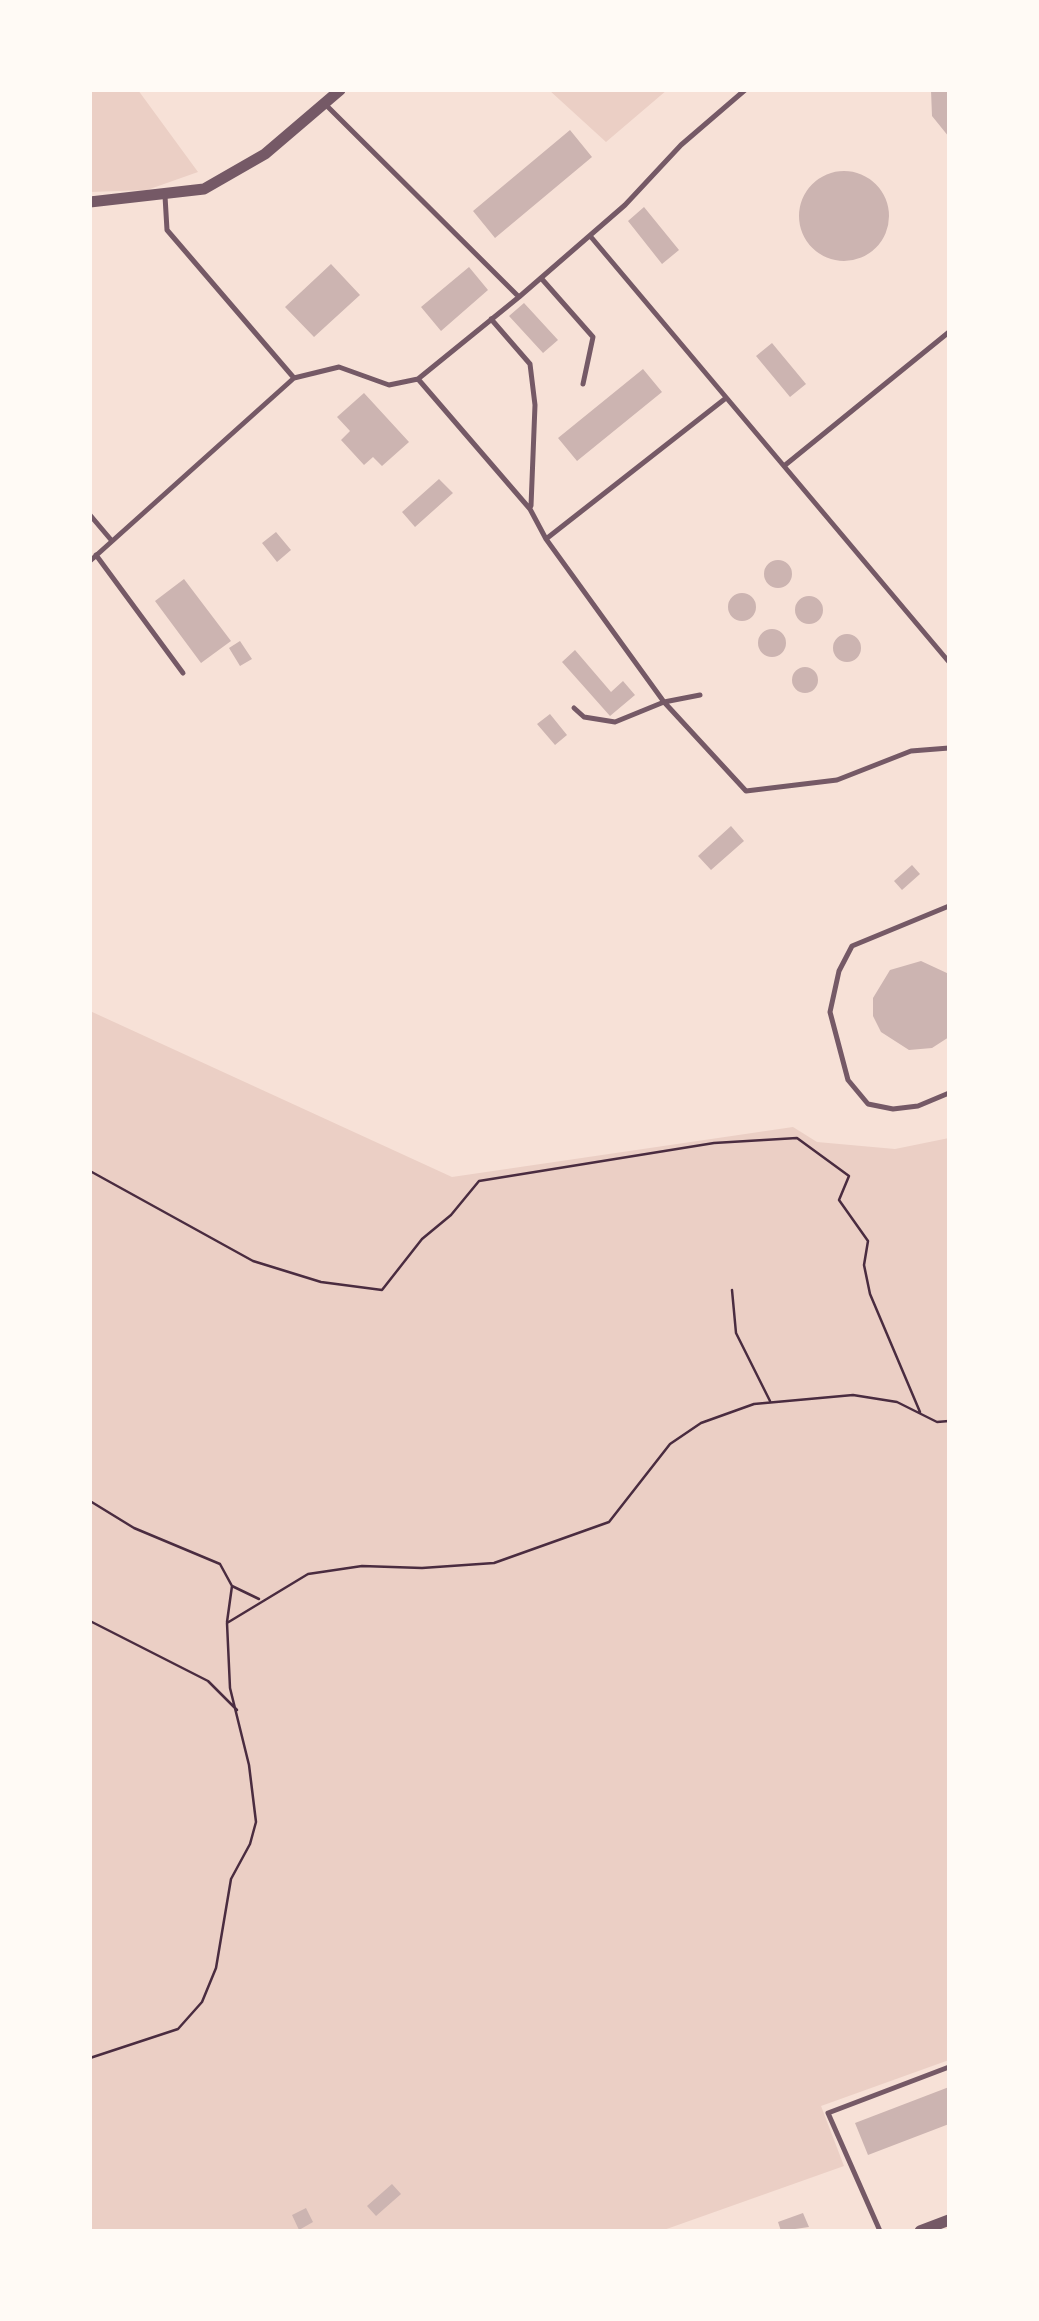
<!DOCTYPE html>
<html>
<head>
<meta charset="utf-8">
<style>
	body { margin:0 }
	#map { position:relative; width:1039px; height:2321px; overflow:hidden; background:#f7e1d7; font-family:Lato,sans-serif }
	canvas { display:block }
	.frame { position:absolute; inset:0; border:92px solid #fffaf5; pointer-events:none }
</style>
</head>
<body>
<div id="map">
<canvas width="1039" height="2321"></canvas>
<div class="frame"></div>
</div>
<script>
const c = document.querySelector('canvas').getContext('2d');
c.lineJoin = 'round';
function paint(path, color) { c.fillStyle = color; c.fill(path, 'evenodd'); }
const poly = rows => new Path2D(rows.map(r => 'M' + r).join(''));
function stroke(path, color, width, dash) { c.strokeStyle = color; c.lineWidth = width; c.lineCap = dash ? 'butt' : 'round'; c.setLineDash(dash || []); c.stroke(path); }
const green = poly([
	[90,90,138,90,198,172,147,190,90,192],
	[549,90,667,90,606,142],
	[90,1011,452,1177,793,1127,817,1142,895,1149,949,1138,949,2060,821,2106,844,2166,661,2231,90,2231]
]);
const building = poly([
	[931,90,949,90,949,137,932,116],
	[570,130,592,157,495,238,473,211],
	'799 216a45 45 0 1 1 90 0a45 45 0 1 1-90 0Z',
	[644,207,679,250,662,264,628,221],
	[331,264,360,295,314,337,285,307],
	[469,267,488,290,441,331,421,307],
	[524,303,558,340,543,353,509,316],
	[772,343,806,384,790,397,756,356],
	[643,369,662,392,577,461,558,438],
	[364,393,409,442,382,466,373,457,364,465,341,440,350,431,337,417],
	[439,479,453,493,415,527,402,512],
	[276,532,291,550,277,562,262,543],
	'764 574a14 14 0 1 1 28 0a14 14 0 1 1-28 0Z',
	[184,579,231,641,201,663,155,601],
	'728 607a14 14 0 1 1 28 0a14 14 0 1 1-28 0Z',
	'795 610a14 14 0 1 1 28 0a14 14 0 1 1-28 0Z',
	'758 643a14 14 0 1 1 28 0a14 14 0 1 1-28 0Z',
	'833 648a14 14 0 1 1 28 0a14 14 0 1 1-28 0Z',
	[240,641,252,659,240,666,229,648],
	[575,650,611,692,623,681,635,695,610,716,562,662],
	'792 680a13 13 0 1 1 26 0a13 13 0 1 1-26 0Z',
	[550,714,567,735,555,745,537,724],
	[731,826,744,841,711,870,698,856],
	[912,865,920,874,902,890,894,881],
	[921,961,949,974,949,1037,932,1048,909,1050,881,1032,873,1016,873,998,890,970],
	[949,2087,949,2124,868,2155,855,2123],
	[392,2184,401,2194,376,2216,367,2206],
	[306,2208,313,2222,299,2230,292,2215],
	[803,2213,809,2227,781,2231,778,2222]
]);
const path = poly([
	[90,1171,253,1261,321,1282,382,1290,422,1239,451,1215,479,1181,714,1143,797,1138,849,1176,839,1200,868,1241,864,1265,870,1294,920,1412],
	[732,1290,736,1333,770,1401],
	[90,1501,134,1528,220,1564,232,1586,259,1599],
	[90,1621,208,1681,237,1710],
	[227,1622,232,1586],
	[90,2058,178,2029,202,2002,216,1968,231,1879,250,1844,256,1822,249,1765,230,1688,227,1623,308,1574,362,1566,422,1568,494,1563,609,1522,670,1444,701,1423,754,1404,853,1395,897,1402,937,1422,949,1421]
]);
const service = poly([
	[326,105,519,297],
	[165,196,167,230,294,378,339,367,389,385,418,379,519,297,625,205,681,145,745,90],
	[591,237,949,662],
	[541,278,593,337,583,384],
	[491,319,530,364,535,405,531,506],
	[418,379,530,509,546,539,664,702,746,791,837,780,911,751,949,748],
	[784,466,949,332],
	[90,515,112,541],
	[546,539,726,398],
	[96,555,183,673],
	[90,561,294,378],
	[574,708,584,717,615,722,664,702,700,695],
	[949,906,852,946,839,971,830,1012,848,1080,868,1104,893,1109,918,1106,949,1093],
	[880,2231,828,2113,949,2067]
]);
const tertiary = poly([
	[90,202,204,189,265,154,340,90],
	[920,2231,949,2220]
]);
paint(green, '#ebcfc5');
paint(building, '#ccb4b1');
stroke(path, '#4a2c40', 2.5);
stroke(service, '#755966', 5);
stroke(tertiary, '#755966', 11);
</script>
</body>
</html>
